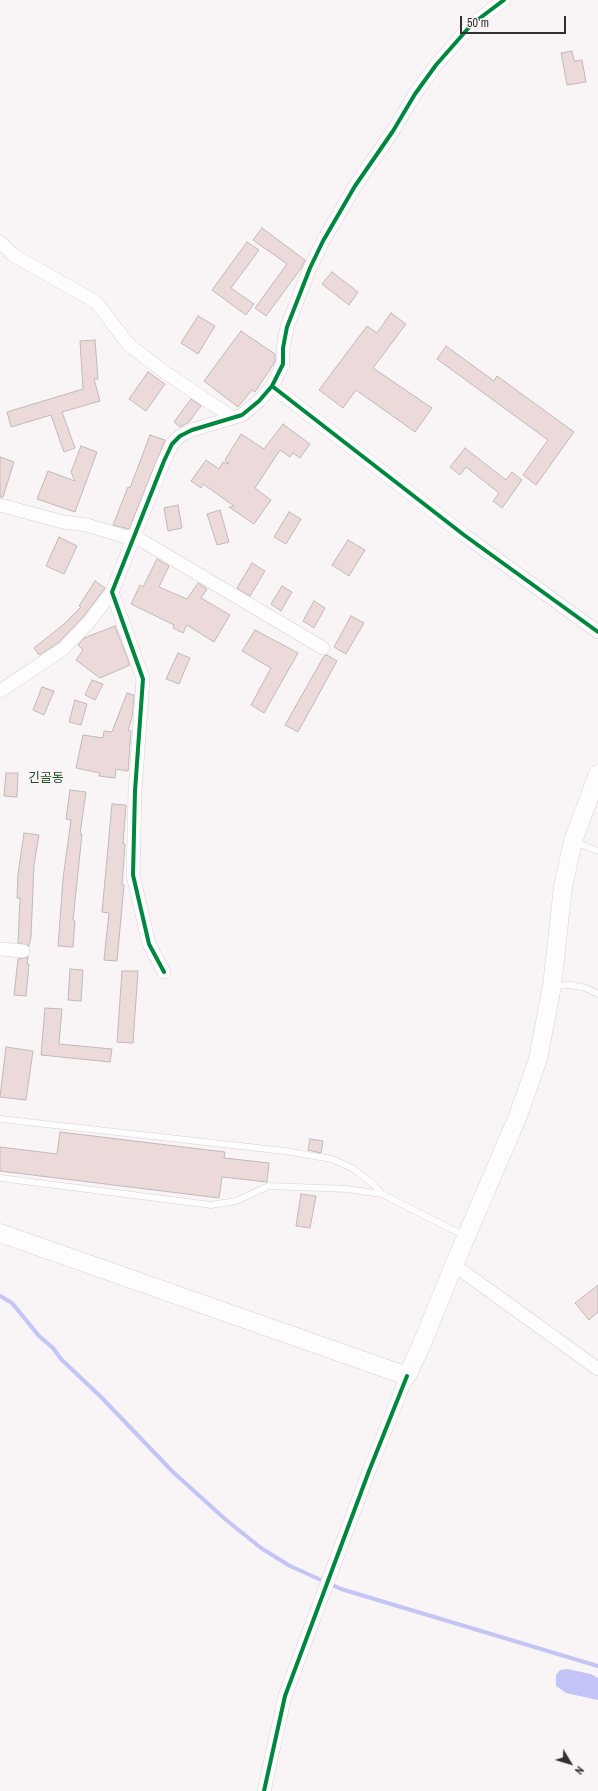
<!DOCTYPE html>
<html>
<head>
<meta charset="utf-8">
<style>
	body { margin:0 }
	#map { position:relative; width:598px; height:1791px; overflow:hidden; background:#f9f4f6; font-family:"Archivo Narrow",sans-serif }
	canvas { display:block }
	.north { position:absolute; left:550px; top:1743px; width:40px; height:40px; -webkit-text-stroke:3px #fcf1f6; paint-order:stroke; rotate:128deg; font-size:11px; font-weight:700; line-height:16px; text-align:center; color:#352e31 }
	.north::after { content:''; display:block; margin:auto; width:14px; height:18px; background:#352e31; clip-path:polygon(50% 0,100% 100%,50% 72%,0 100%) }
	.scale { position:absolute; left:460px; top:16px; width:106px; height:18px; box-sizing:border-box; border:2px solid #352e31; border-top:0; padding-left:5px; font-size:12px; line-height:14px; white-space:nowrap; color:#352e31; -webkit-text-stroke:3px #fcf1f6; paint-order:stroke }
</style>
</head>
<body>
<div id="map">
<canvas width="598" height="1791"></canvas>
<div class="north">N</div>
<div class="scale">50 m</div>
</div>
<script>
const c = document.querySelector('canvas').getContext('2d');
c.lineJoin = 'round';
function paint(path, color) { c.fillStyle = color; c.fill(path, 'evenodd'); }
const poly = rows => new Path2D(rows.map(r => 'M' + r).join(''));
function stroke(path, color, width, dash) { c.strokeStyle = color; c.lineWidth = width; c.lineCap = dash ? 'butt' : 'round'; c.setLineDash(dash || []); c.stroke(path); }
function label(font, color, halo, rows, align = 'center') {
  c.font = font + ' "Archivo Narrow","Noto Sans KR",sans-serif'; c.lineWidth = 4; c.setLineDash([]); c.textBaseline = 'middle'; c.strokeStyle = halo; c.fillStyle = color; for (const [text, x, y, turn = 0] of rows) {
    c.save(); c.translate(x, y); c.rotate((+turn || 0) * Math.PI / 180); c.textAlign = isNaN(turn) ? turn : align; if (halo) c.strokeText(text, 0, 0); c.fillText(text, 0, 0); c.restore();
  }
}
const water = poly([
	[567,1669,591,1674,598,1678,598,1700,566,1693,556,1686,556,1675,560,1670]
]);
const stream = poly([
	[0,1296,12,1303,39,1336,53,1348,61,1359,102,1398,173,1472,225,1519,261,1548,290,1566,341,1589,598,1666]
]);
const building = poly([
	[572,51,574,61,582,60,586,82,567,85,561,53,572,51],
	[262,228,305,260,302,267,266,316,255,308,287,264,253,240,262,228],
	[247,242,259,250,231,288,254,304,246,315,212,290,247,242],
	[332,272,358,292,349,305,322,284,332,272],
	[391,313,406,324,373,368,432,408,415,432,356,390,343,408,319,390,367,326,377,333,391,313],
	[198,316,215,326,198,354,181,343,198,316],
	[241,331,275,354,275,362,255,392,252,390,238,407,204,381,241,331],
	[95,340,98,379,94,379,100,401,62,412,75,448,64,452,51,415,11,427,7,412,83,389,80,341,95,340],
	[446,346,494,381,497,376,574,432,536,485,523,475,548,440,437,359,446,346],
	[148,372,165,384,146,411,129,399,148,372],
	[191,399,201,406,189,422,180,427,174,422,191,399],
	[283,424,310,444,300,458,293,453,290,457,280,450,255,488,271,500,254,524,229,507,234,506,203,484,201,488,191,481,206,460,219,469,223,462,229,464,225,460,241,434,264,449,283,424],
	[150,435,165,440,129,529,113,525,128,487,130,488,150,435],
	[81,446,97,452,75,512,37,499,48,471,75,481,71,472,81,446],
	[465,448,506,480,512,472,522,480,502,508,493,501,499,493,466,467,460,475,450,467,465,448],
	[0,457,14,462,3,497,0,497,0,457],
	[178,505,182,528,168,531,164,508,178,505],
	[220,510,229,542,217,545,207,514,220,510],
	[289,512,301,519,286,544,274,537,289,512],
	[59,537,77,546,64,574,46,566,59,537],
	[348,540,365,550,349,576,332,565,348,540],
	[157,559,169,566,159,587,187,599,198,583,207,589,201,598,230,615,214,642,187,625,183,633,173,628,174,625,131,604,140,585,143,587,157,559],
	[252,563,265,571,250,596,237,588,252,563],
	[95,581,105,588,83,617,58,643,39,655,34,648,63,625,81,607,79,606,95,581],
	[282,586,292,592,281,611,271,604,282,586],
	[314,601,325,608,314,628,303,621,314,601],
	[351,616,364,623,346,654,334,647,351,616],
	[115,626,130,665,100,678,76,660,83,650,78,645,84,638,115,626],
	[255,630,298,653,264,713,251,705,271,668,242,651,255,630],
	[178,653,190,658,179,684,166,679,178,653],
	[327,655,337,661,298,732,285,725,324,656,327,655],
	[92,680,103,684,95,700,85,695,92,680],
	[42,687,54,691,44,715,33,710,42,687],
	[127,693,134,695,132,718,128,730,131,731,128,771,116,769,115,778,99,776,100,773,76,768,83,735,103,738,104,731,112,732,127,693],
	[75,700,87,704,81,725,69,722,75,700],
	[6,773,18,773,17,797,4,796,6,773],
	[70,790,86,792,80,834,82,834,73,920,75,921,73,947,58,946,63,879,71,820,66,819,70,790],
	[112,804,126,805,123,844,125,844,122,885,124,885,117,961,104,960,109,913,102,912,112,804],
	[24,833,39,835,34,865,31,937,29,946,18,943,20,898,17,898,18,874,24,833],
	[28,957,27,964,29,964,26,996,14,995,18,959,28,957],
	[70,969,83,970,81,1001,68,1000,70,969],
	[122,971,138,971,133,1043,117,1042,122,971],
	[45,1008,62,1009,59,1044,112,1049,110,1062,41,1055,45,1008],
	[6,1047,33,1051,26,1100,0,1097,6,1047],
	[60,1132,225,1152,224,1158,269,1163,267,1182,222,1177,219,1198,0,1171,0,1147,57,1154,60,1132],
	[310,1139,323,1141,321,1153,308,1150,310,1139],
	[301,1194,316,1196,310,1228,296,1226,301,1194],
	[598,1285,598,1312,589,1320,575,1303,598,1285]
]);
const lane = poly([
	[574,842,598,851],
	[553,986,571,985,586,988,598,994],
	[0,1119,285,1151,320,1157,332,1159,352,1168,372,1183,382,1194],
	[0,1178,211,1205,236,1201,269,1186,346,1189,382,1194,465,1236]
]);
const street = poly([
	[0,242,13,255,96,302,129,345,163,371,233,418],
	[272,386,464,535,598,632],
	[0,505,63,522,87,525,126,537,134,536,323,648],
	[0,691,63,649,89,622,112,592],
	[0,949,23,951],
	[164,972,149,944,133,875,135,791,143,679,112,592,164,461,172,444,180,436,192,430,242,415,259,401,272,386,283,364,283,348,287,327,310,268,323,241,355,186,393,131,415,94,436,65,472,24,504,0],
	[454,1265,598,1369],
	[264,1791,285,1696,369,1471,407,1376]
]);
const secondary = poly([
	[0,1233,407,1376,421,1346,454,1265,518,1116,538,1059,552,986,563,887,573,841,598,774]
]);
const cycleway = poly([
	[272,386,464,535,598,632],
	[164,972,149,944,133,875,135,791,143,679,112,592,164,461,172,444,180,436,192,430,242,415,259,401,272,386,283,364,283,348,287,327,310,268,323,241,355,186,393,131,415,94,436,65,472,24,504,0],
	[264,1791,285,1696,369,1471,407,1376]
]);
const quarterNames = [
	["긴골동",46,779]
];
paint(water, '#c4c4f6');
stroke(stream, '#c4c4f6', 4);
paint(building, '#ecdadb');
stroke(building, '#bfb9ba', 1);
stroke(lane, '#d7d0d3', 7);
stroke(street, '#d7d0d3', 14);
stroke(secondary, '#d7d0d3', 19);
stroke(lane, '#fefdfe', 6);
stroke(street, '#fefdfe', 13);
stroke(secondary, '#fefdfe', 18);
stroke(cycleway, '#00873e', 4);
label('13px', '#1a5524', '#fcf1f6', quarterNames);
</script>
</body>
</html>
